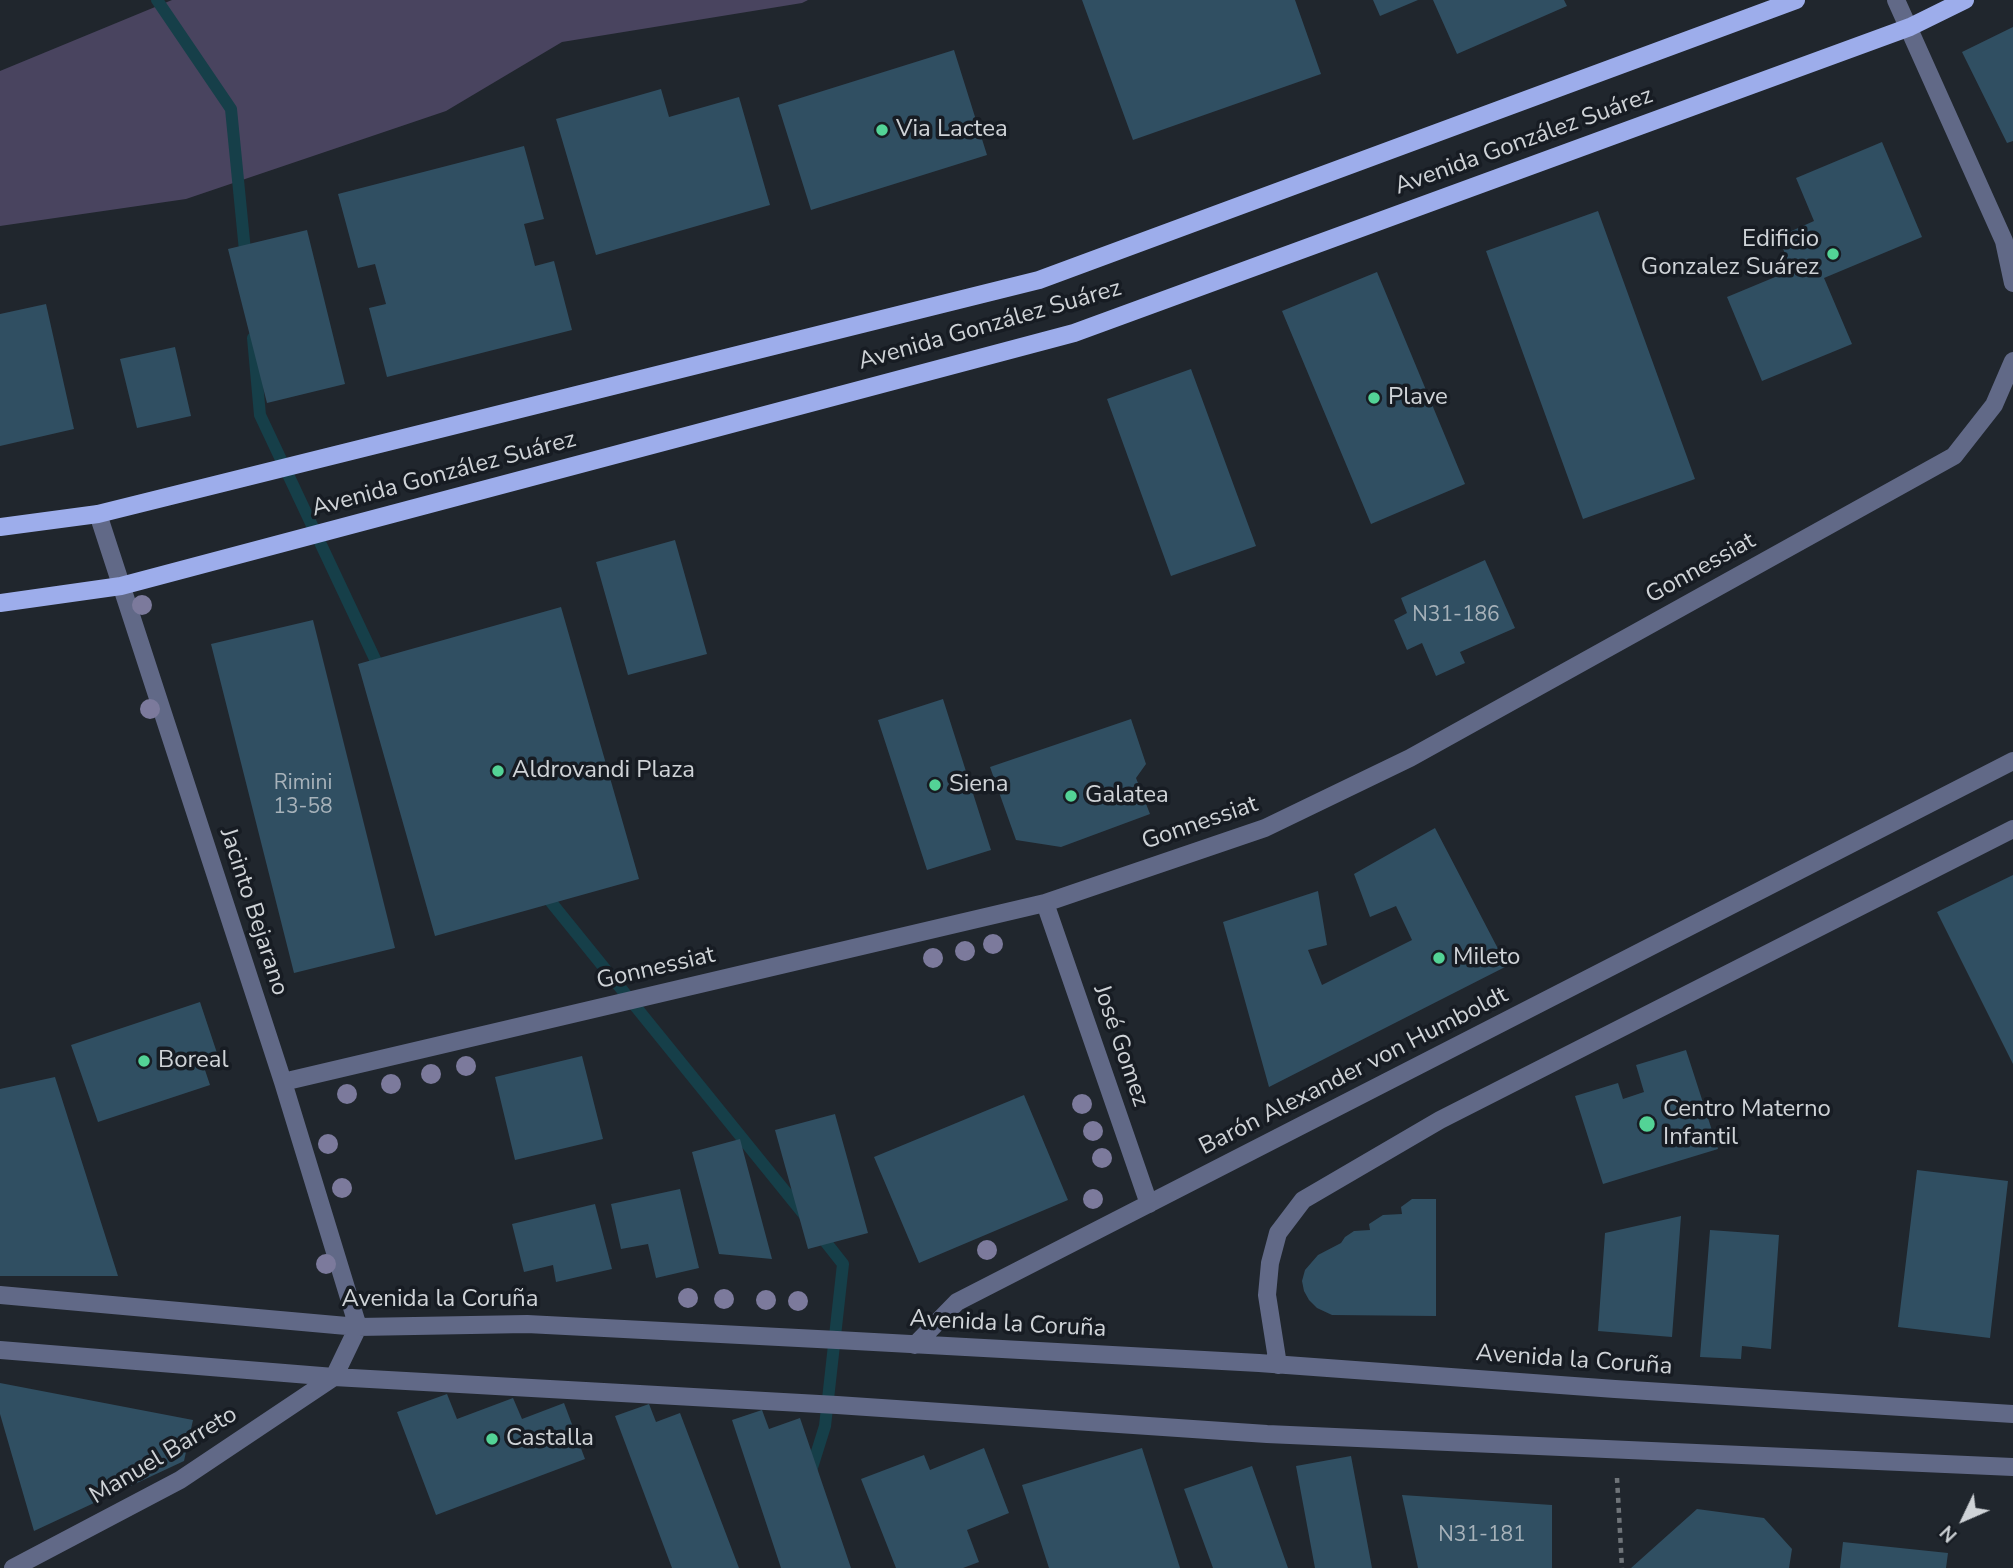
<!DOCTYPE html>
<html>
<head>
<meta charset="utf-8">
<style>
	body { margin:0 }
	#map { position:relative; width:2013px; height:1568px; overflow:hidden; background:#20262d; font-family:"Nunito Sans",sans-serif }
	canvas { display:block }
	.north { position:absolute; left:1929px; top:1484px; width:70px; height:70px; -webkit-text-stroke:5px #171c23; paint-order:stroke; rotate:226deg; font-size:19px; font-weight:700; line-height:28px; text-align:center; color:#cfd3d7 }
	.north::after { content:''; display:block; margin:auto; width:24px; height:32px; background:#cfd3d7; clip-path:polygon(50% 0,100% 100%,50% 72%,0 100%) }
</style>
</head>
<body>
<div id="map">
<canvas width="2013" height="1568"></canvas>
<div class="north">N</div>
</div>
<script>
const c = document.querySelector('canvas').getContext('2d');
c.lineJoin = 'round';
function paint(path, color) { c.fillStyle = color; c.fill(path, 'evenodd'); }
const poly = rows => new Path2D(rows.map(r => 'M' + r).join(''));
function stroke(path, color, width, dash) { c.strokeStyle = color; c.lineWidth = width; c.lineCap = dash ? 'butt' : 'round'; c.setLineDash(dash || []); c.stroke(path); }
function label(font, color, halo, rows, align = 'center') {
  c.font = font + ' "Nunito Sans",sans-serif'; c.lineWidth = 7; c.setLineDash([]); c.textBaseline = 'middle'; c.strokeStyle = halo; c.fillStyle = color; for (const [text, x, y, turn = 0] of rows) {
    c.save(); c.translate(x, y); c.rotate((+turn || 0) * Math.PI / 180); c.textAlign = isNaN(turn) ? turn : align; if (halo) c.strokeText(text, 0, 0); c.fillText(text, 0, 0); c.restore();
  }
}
const green = poly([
	[172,0,808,0,802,3,562,42,446,111,186,199,0,226,0,71]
]);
const stream = poly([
	[157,0,231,109,246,261],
	[253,338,260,415,382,674],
	[542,891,806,1217],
	[810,1474,825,1426,843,1264,817,1231]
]);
const building = poly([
	[1082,0,1295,0,1321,74,1133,140],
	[1373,0,1418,0,1380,16],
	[1433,0,1564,0,1567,6,1457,54],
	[2013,27,2013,141,2007,143,1962,52],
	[954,50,987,155,811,210,778,105],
	[661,89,669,117,739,97,770,205,596,255,556,119],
	[1882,142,1922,237,1824,278,1852,344,1762,381,1727,297,1792,270,1778,237,1814,221,1796,178],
	[524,146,544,219,524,224,535,266,554,261,572,330,387,377,369,308,386,304,375,264,358,268,338,194],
	[1598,211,1695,479,1583,519,1486,251],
	[307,230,345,384,267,403,228,249],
	[1377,272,1465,484,1371,524,1282,311],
	[46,304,74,429,0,446,0,314],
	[175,347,191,416,137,428,120,359],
	[1191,369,1256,546,1171,576,1107,399],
	[675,540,707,654,628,675,596,562],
	[1485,560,1515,628,1460,652,1465,663,1436,676,1422,643,1407,650,1394,620,1407,613,1401,598],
	[561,607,639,879,435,936,358,664],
	[313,620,395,948,294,973,211,644],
	[943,699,991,850,927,870,878,720],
	[1131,719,1146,764,1136,778,1150,814,1061,847,1016,840,990,767],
	[1435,828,1507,966,1269,1087,1223,922,1318,891,1327,945,1308,950,1322,985,1412,940,1396,906,1370,917,1354,874],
	[2013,875,2013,1064,1937,912],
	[200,1002,219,1059,203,1064,210,1085,98,1122,71,1045],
	[1686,1050,1718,1149,1603,1184,1575,1096,1618,1083,1623,1099,1644,1092,1636,1065],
	[582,1056,603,1139,515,1160,495,1077],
	[55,1077,118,1276,0,1276,0,1089],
	[1024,1095,1068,1200,919,1263,874,1157],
	[835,1114,868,1233,808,1249,775,1130],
	[740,1139,772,1259,719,1254,692,1152],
	[1917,1170,2008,1181,1990,1338,1898,1327],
	[680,1189,699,1268,656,1278,648,1244,621,1249,611,1204],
	[1412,1199,1436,1199,1436,1316,1332,1315,1317,1308,1309,1300,1304,1291,1302,1281,1305,1270,1318,1255,1341,1243,1345,1237,1354,1231,1370,1230,1369,1224,1383,1215,1402,1214,1401,1207],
	[595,1204,612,1269,556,1282,553,1265,524,1272,512,1224],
	[1681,1216,1672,1337,1598,1331,1605,1233],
	[1710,1230,1779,1235,1771,1349,1742,1346,1741,1359,1700,1357],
	[0,1383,193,1420,184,1461,34,1531,0,1414],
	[447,1394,457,1419,513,1398,522,1419,564,1403,585,1459,436,1515,397,1412],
	[649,1404,656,1422,680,1413,739,1568,672,1568,615,1416],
	[762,1410,769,1429,800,1418,851,1568,781,1568,732,1420],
	[984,1448,1009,1513,967,1530,979,1562,963,1568,896,1568,861,1479,924,1455,930,1470],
	[1142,1448,1180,1568,1049,1568,1022,1485],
	[1351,1456,1372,1568,1315,1568,1296,1466],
	[1252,1466,1288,1568,1213,1568,1184,1489],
	[1402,1495,1552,1505,1552,1568,1418,1568],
	[1697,1509,1764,1518,1792,1549,1789,1568,1631,1568],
	[1843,1542,1948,1553,1946,1568,1840,1568]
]);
const path = poly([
	[1617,1478,1622,1568]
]);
const minor = poly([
	[1896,0,2004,241,2013,283],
	[98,514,283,1082,358,1327],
	[1045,903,1149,1204],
	[283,1082,1045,903,1265,828,1410,758,1954,456,1994,405,2013,361],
	[0,1295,358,1327,527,1324,837,1340,1259,1363,1615,1389,2013,1414],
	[915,1345,957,1302,2013,761],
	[0,1350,334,1377,837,1405,1267,1434,2013,1467],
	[1278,1365,1267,1295,1270,1263,1278,1233,1303,1200,1440,1120,2013,829],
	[334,1377,358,1327],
	[13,1568,180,1480,334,1377]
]);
const major = poly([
	[0,527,98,514,1039,280,1796,0],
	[0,603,121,586,1074,333,1910,27,1965,0]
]);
const trees = [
	[142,605],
	[150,709],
	[993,944],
	[965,951],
	[933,958],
	[466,1066],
	[431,1074],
	[391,1084],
	[347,1094],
	[1082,1104],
	[1093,1131],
	[328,1144],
	[1102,1158],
	[342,1188],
	[1093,1199],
	[987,1250],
	[326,1264],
	[688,1298],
	[724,1299],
	[766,1300],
	[798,1301]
];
const markers = [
	[882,130,7,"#53d396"],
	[1833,254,7,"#53d396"],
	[1374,398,7,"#53d396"],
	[498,771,7,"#53d396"],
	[935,785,7,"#53d396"],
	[1071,796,7,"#53d396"],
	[1439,958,7,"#53d396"],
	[144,1061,7,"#53d396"],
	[1647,1124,9,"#53d396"],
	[492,1439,7,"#53d396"]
];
const numberNames = [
	["N31-186",1456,616],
	["Rimini",303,784],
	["13-58",303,808],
	["N31-181",1482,1536]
];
const poiNames = [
	["Via Lactea",896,130],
	["Edificio",1819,240,"right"],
	["Gonzalez Suárez",1819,268,"right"],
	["Plave",1388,398],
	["Aldrovandi Plaza",512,771],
	["Siena",949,785],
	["Galatea",1085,796],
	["Mileto",1453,958],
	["Boreal",158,1061],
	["Centro Materno",1663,1110],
	["Infantil",1663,1138],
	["Castalla",506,1439]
];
const streetNames = [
	["Avenida González Suárez",1524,142,-20],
	["Avenida González Suárez",990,326,-16],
	["Avenida González Suárez",444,475,-15],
	["Gonnessiat",1701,569,-29],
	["Gonnessiat",1200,824,-19],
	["Jacinto Bejarano",253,912,72],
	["Gonnessiat",656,969,-13],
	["José Gomez",1120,1046,71],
	["Barón Alexander von Humboldt",1354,1072,-27],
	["Avenida la Coruña",440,1300],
	["Avenida la Coruña",1008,1325,3],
	["Avenida la Coruña",1574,1361,4],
	["Manuel Barreto",164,1456,-31]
];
paint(green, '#49445f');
stroke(stream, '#163f49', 12);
paint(building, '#304f62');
stroke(path, '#6f7479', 4.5, [5, 5]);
stroke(minor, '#616987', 18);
stroke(major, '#9dadeb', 18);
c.fillStyle = '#7c7a9c';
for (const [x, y] of trees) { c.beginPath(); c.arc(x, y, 10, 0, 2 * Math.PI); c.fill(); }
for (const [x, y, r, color] of markers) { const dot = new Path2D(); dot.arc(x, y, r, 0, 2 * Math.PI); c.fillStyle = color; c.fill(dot); stroke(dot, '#171c23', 2.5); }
label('21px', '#a7b2ba', null, numberNames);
label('24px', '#cfd3d7', '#171c23', poiNames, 'left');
label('24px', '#cfd3d7', '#171c23', streetNames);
</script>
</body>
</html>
